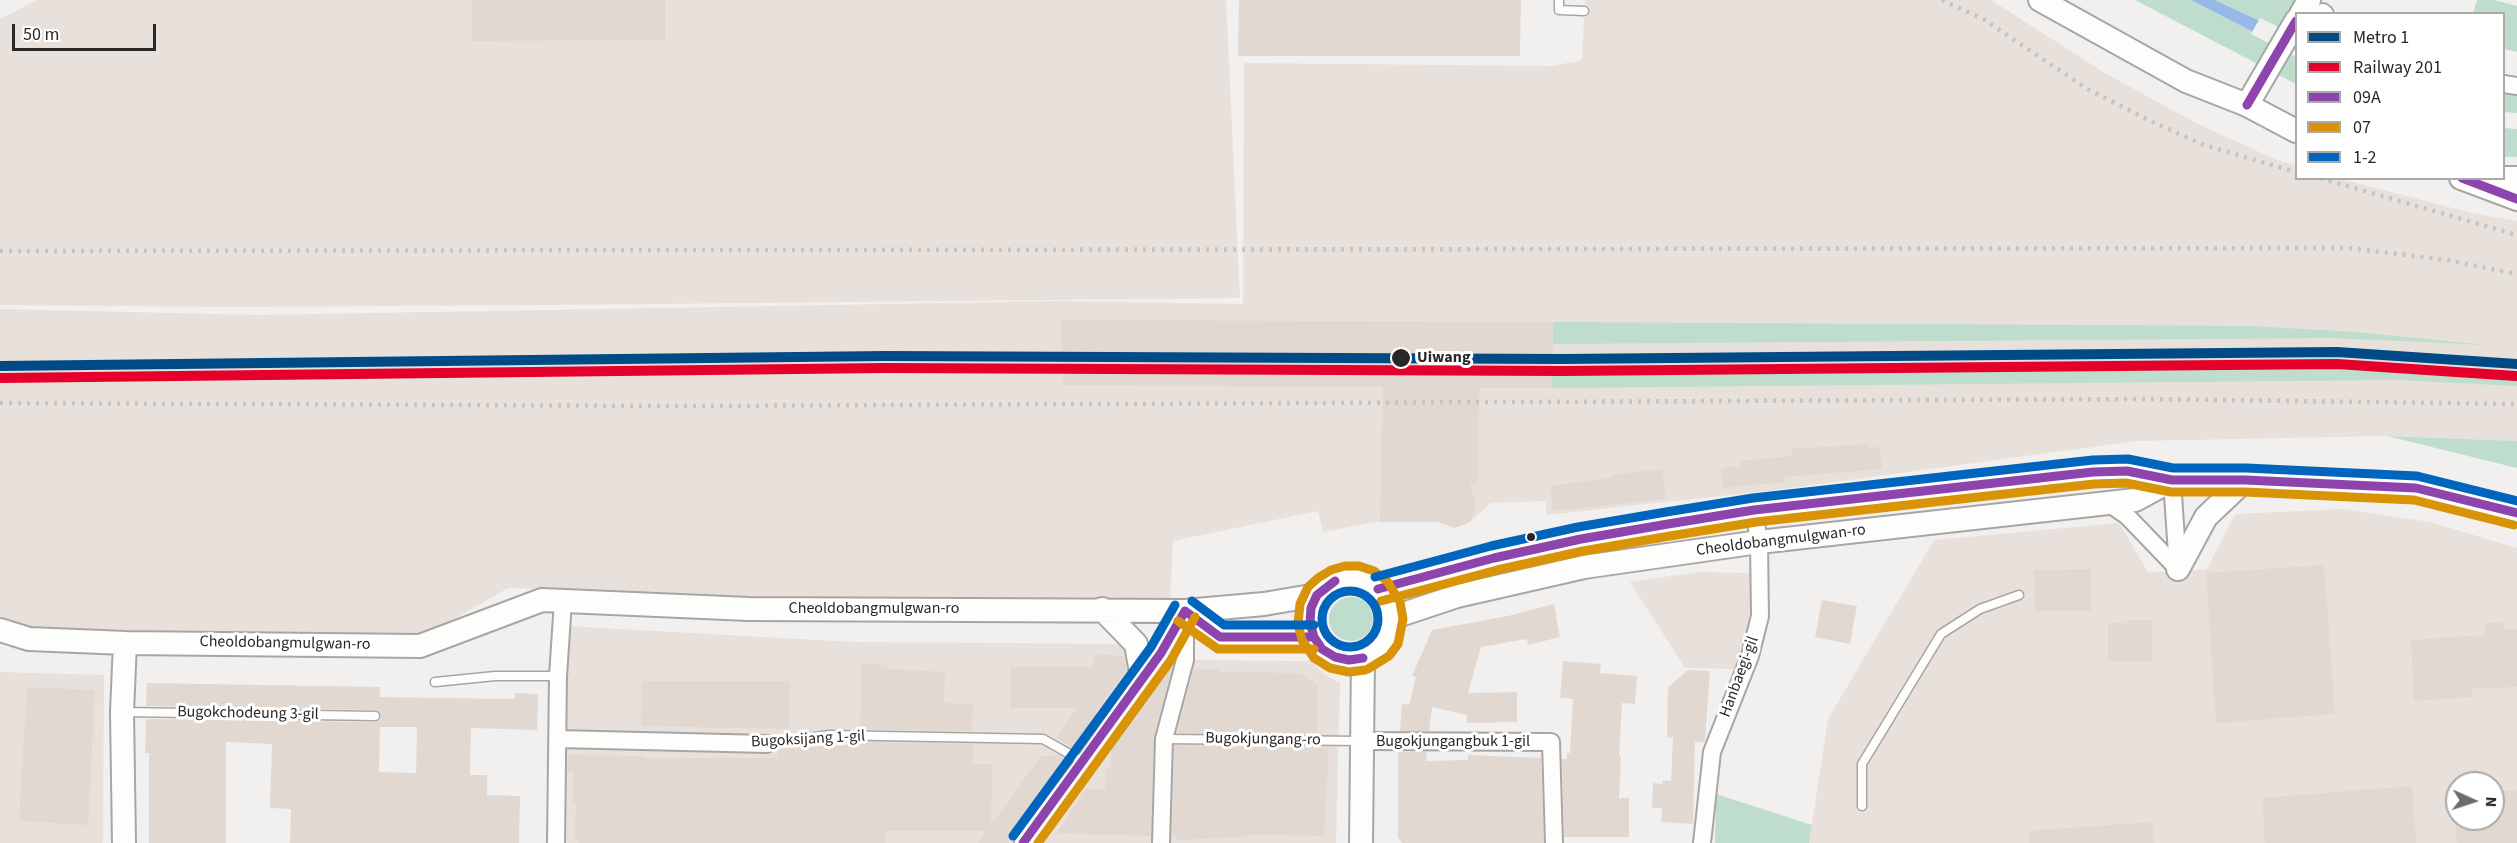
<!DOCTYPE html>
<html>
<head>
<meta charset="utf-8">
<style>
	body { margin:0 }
	#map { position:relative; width:2517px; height:843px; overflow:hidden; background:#f2f0ee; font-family:"Source Sans 3",sans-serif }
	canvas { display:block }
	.legend { position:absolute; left:2295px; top:12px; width:210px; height:168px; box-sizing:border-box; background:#fff; border:2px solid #a9a9a8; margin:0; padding:8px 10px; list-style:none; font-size:18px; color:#292726 }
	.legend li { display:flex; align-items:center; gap:12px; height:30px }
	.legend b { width:30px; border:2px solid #a9a9a8 }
	.north { position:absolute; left:2445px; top:771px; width:60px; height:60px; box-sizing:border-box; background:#fff; border:2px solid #a9a9a8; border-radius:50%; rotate:93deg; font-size:16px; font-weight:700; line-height:24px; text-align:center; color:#292726 }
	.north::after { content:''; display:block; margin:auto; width:21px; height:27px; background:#6f6d6c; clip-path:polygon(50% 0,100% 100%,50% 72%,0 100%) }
	.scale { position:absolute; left:12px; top:24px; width:144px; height:27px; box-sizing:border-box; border:3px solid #292726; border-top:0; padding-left:8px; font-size:18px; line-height:21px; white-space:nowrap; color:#292726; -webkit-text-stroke:4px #fff; paint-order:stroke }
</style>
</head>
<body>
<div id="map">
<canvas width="2517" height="843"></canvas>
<ul class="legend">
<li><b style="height:8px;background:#004a85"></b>Metro 1</li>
<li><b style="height:8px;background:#e4002b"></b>Railway 201</li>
<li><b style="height:8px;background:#8e44ad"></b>09A</li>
<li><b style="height:8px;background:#d89306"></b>07</li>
<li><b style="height:8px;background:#0065bd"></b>1-2</li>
</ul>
<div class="north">N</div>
<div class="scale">50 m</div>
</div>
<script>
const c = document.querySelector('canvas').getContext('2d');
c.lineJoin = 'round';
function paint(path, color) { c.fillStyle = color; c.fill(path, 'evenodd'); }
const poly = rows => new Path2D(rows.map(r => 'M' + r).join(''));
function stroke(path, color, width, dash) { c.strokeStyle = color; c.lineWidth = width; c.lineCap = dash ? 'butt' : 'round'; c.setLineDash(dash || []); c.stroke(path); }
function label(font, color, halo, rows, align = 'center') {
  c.font = font + ' "Source Sans 3",sans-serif'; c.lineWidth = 6; c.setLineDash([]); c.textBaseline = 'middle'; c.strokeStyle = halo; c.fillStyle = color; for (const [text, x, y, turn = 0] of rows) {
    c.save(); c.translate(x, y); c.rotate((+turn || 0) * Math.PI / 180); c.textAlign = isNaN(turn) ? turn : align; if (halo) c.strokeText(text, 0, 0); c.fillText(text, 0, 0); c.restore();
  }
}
const built = poly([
	[37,0,1226,0,1240,298,554,305,227,307,0,305,0,19],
	[1585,0,1991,0,2105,73,2196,123,2277,160,2296,165,2296,178,2341,179,2472,213,2517,221,2517,441,2387,436,2136,441,1775,490,1547,515,1545,501,1491,503,1470,522,1375,522,1323,532,1318,511,1173,541,1170,603,868,601,508,588,412,643,0,633,0,309,259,315,1060,301,1243,304,1244,63,1552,66,1582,60],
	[2343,509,2430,522,2517,548,2517,843,1809,843,1828,719,1934,540,2119,523,2148,572,2178,572,2207,569,2235,514],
	[2457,783,2493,783,2493,819,2457,819],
	[1698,572,1751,573,1749,623,1736,669,1685,668,1630,582],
	[567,626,854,642,1136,644,1185,660,1311,661,1326,675,1340,683,1336,843,562,843],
	[0,672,104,675,103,843,0,843]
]);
const green = poly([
	[2135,0,2191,0,2296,54,2296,84],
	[2215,0,2301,0,2325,13,2296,14,2296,38],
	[2477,0,2494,0,2517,6,2517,52,2504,49,2504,14,2473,13],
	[2504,82,2517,85,2517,113,2504,112],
	[2504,128,2517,129,2517,157,2504,157],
	[1553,322,2250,326,2356,332,2487,345,2333,338,1553,344],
	[2332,358,2517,372,2517,386,2397,380,1552,388,1552,367],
	[2387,436,2517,441,2517,468],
	'1329 619a22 22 0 1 1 44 0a22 22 0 1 1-44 0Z',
	[1716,794,1812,825,1809,843,1715,843]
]);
const water = poly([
	[2191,0,2215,0,2296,38,2296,54]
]);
const pier = poly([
	[2260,18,2296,35,2296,57,2251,34]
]);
const building = poly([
	[472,0,665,0,665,40,472,41],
	[1239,0,1521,0,1520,56,1238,56],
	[1061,320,1553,322,1552,388,1479,388,1478,483,1470,483,1476,507,1470,522,1455,528,1438,522,1380,522,1383,387,1063,385],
	[1867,444,1869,448,1880,447,1882,469,1784,477,1785,482,1723,488,1721,468,1741,466,1740,461,1793,456,1792,449],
	[1662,469,1666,499,1553,511,1550,486,1611,478,1611,475],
	[2324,565,2335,714,2216,723,2206,573],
	[2091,569,2091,610,2034,611,2034,570],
	[1822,600,1857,606,1850,644,1815,637],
	[1554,604,1560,637,1528,645,1527,639,1481,647,1468,693,1517,692,1517,722,1467,723,1467,715,1432,707,1429,731,1400,731,1402,703,1409,705,1416,677,1412,676,1432,630,1508,616],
	[2126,620,2152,620,2152,661,2108,661,2108,623,2127,623],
	[2504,622,2505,629,2517,629,2517,687,2472,688,2472,697,2414,701,2411,640,2486,635,2485,623],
	[1094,654,1124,656,1127,670,1096,712,1101,716,1077,751,1057,737,1077,708,1010,708,1011,667,1094,667],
	[1563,661,1601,664,1600,673,1637,676,1635,704,1622,703,1619,756,1621,756,1619,798,1629,798,1629,837,1564,837,1562,759,1567,759,1567,753,1570,753,1573,699,1560,698],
	[862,664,887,665,887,669,945,672,944,703,973,704,972,731,860,729],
	[1167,666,1172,669,1154,739,1151,836,1057,833,1086,789,1105,790,1106,767,1111,767,1111,742,1120,729,1124,731],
	[1194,669,1220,669,1220,672,1300,673,1318,685,1317,734,1177,733],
	[1688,670,1710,671,1705,740,1704,742,1695,742,1693,824,1661,822,1662,808,1652,808,1653,783,1663,784,1663,780,1671,781,1673,738,1667,737,1668,687],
	[642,681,790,681,789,729,641,726],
	[147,683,380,687,380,697,515,699,515,693,538,694,537,730,471,728,470,775,487,775,487,795,520,796,519,843,290,843,291,809,270,808,272,744,226,742,226,843,149,843,149,753,145,753,146,719,375,722,380,720,381,716,375,710,146,706],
	[380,727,417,727,416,773,379,772],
	[27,687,95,690,88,825,19,821],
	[859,742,973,744,973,764,992,764,991,825,1041,756,1059,755,1068,760,1008,843,978,843,987,831,885,831,885,843,580,843,574,836,576,803,573,803,574,772,567,772,568,755,643,756,643,758,778,758,778,749,828,745,859,746],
	[1174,745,1329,748,1324,836,1247,834,1247,837,1176,840,1176,837,1172,836],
	[1398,752,1427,752,1426,761,1468,760,1468,755,1541,758,1544,843,1402,843,1398,837],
	[2412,786,2416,843,2265,843,2262,798],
	[2517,790,2517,843,2457,843,2455,819,2493,819,2493,792],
	[2152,822,2154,843,2029,843,2029,831]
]);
const lane = poly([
	[1559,0,1559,10,1584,11],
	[435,682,495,676,558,676],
	[123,712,375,716],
	[1164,739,1362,741],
	[767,744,829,735,1043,739,1084,762],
	[1862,806,1862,764,1941,634,1980,609,2019,595]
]);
const street = poly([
	[2323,12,2325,14],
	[2504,84,2517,86],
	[2172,480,2178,569],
	[2108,503,2127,516,2178,569],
	[558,739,767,744],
	[1362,741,1551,742,1554,843],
	[556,843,558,676,563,601],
	[1023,843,1084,762,1161,653,1185,611],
	[1161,843,1164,739,1185,660,1185,611],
	[1702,843,1712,752,1750,656,1760,616,1759,542,1754,510]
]);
const secondary = poly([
	[2040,0,2186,81,2247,105,2296,131],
	[2301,14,2309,0],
	[2247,105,2296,21],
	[2461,178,2517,199],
	[2504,178,2517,178],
	[2178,569,2206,517,2245,480],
	'1310 619a41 41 0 1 1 82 0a41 41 0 1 1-82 0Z',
	[1378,589,1494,558,1581,539,1668,524,1754,510,2093,472,2127,471,2172,480,2245,480,2416,488,2517,513],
	[1102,609,1136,644,1141,672,1137,687],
	[1185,611,1220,637,1314,637],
	[1391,618,1457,596,1584,567,1759,542,2135,500,2172,480],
	[0,630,29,639,125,643,420,646,542,600,749,609,1185,611,1264,604,1317,595],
	[124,843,122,712,125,643],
	[1361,843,1363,658]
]);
const rail = poly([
	[1942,0,1983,19,2089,90,2155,123,2204,145,2296,172],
	[2320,178,2517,235],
	[0,251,2349,248,2447,260,2517,274],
	[0,403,681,406,2145,399,2517,404]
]);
const bus1 = poly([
	[2247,105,2296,21],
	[2462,178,2517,199],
	[1335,581,1317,595,1311,608,1310,623,1314,637,1322,649,1335,657,1349,660,1363,658],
	[1378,589,1494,558,1581,539,1668,524,1754,510,2093,472,2127,471,2172,480,2245,480,2416,488,2517,513],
	[1185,611,1220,637,1314,637],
	[1023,843,1161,653,1185,611]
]);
const bus2 = poly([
	[1381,601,1497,570,1583,551,1670,536,1756,522,2094,484,2126,483,2171,492,2245,492,2414,500,2514,525],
	[1178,621,1218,649,1314,649],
	[1365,670,1349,672,1330,668,1314,658,1302,640,1298,624,1300,604,1308,587,1318,578,1331,570,1345,566,1359,566,1374,571,1387,581,1400,602,1403,619,1398,644,1389,656,1368,669],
	[1038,843,1171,660,1195,617]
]);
const bus3 = poly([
	[1375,577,1491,546,1578,527,1666,512,1753,498,2093,460,2128,459,2173,468,2246,468,2417,476,2517,501],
	'1322 619a28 28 0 1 1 56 0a28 28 0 1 1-56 0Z',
	[1192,601,1224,625,1314,625],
	[1013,836,1151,647,1175,605]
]);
const rail1 = poly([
	[0,378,885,368,1562,371,2337,364,2516,376]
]);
const metro1 = poly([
	[0,366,885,356,1562,359,2337,352,2517,364]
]);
const markers = [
	[1401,358,10,"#292726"],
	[1531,537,5,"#292726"]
];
const stopNames = [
	["Uiwang",1417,358]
];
const streetNames = [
	["Cheoldobangmulgwan-ro",1781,541,-7],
	["Cheoldobangmulgwan-ro",874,609],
	["Cheoldobangmulgwan-ro",285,644,1],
	["Hanbaegi-gil",1740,677,-70],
	["Bugokchodeung 3-gil",248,714,1],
	["Bugoksijang 1-gil",808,740,-3],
	["Bugokjungang-ro",1263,740,1],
	["Bugokjungangbuk 1-gil",1453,742]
];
paint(built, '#e8e0db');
paint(green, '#beddcc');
paint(water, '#96b9e8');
paint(pier, '#f2f0ee');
paint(building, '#e2d8d2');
stroke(lane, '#a8a6a5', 11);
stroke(street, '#a8a6a5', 20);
stroke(secondary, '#a8a6a5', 26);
stroke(lane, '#fdfdfc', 8);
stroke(street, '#fdfdfc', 16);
stroke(secondary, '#fdfdfc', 22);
stroke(rail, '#c4c4c4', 4.5, [3, 6]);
stroke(bus1, '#8e44ad', 9);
stroke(bus2, '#d89306', 9);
stroke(bus3, '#0065bd', 9);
stroke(rail1, '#e4002b', 10);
stroke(metro1, '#004a85', 10);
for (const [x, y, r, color] of markers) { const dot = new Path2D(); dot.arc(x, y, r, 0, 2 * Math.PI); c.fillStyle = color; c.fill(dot); stroke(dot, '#fff', 2); }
label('bold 16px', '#292726', '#fff', stopNames, 'left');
label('16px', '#292726', '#fff', streetNames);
</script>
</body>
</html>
